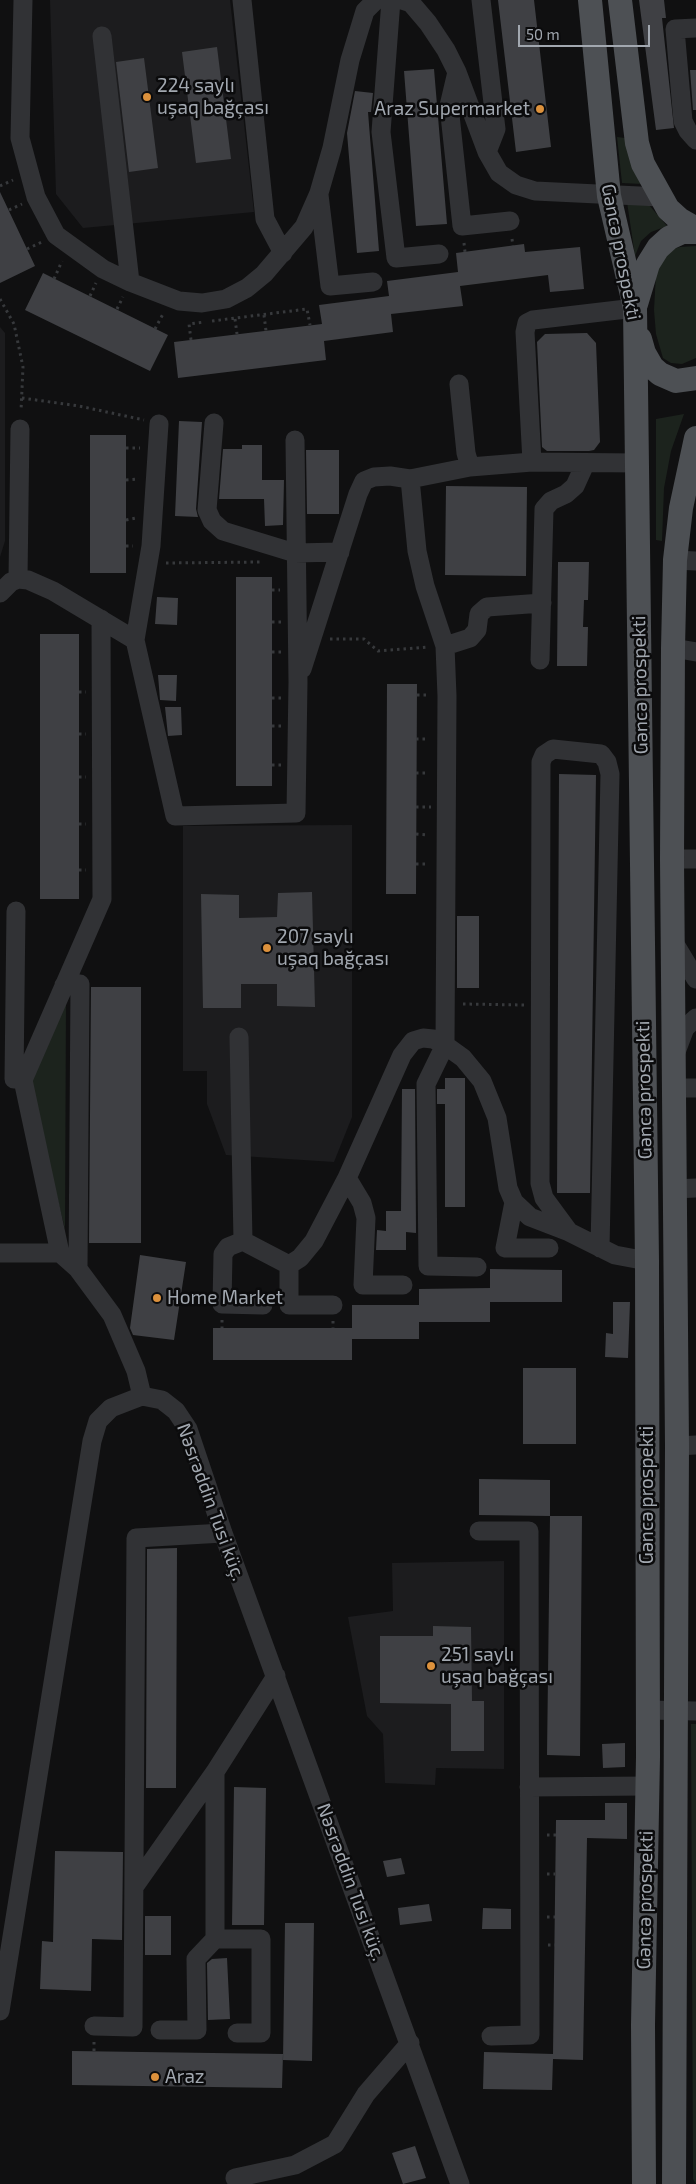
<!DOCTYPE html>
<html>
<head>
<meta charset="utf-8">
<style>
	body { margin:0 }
	#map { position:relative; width:696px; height:2184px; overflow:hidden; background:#101011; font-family:"Exo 2",sans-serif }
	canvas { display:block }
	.scale { position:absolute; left:518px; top:25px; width:132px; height:22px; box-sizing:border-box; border:2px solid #a2a8b0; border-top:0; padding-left:6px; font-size:15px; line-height:18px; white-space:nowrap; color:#a2a8b0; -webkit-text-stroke:4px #0b0b0c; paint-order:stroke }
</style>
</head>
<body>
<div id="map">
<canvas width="696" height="2184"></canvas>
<div class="scale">50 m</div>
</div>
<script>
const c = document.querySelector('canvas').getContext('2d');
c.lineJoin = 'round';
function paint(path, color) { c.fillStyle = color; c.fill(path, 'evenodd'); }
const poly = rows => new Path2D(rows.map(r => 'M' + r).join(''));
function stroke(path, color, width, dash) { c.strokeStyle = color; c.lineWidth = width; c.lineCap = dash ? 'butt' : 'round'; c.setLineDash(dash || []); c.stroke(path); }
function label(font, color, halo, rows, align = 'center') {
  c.font = font + ' "Exo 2",sans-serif'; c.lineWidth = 5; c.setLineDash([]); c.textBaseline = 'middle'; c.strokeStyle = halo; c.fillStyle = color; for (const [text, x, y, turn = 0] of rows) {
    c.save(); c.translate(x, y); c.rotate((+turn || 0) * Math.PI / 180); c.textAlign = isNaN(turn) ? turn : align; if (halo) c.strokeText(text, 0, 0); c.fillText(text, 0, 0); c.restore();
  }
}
const built = poly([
	[50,0,230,0,254,212,83,228,56,194],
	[0,327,5,333,5,541,0,557],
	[352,825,352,1117,334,1162,226,1155,207,1104,207,1071,183,1071,183,826],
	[504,1561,504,1769,436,1768,435,1785,385,1783,383,1734,367,1716,348,1617,393,1611,392,1563]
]);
const green = poly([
	[617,137,625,138,642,184,622,183],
	[627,202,649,205,667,226,651,232,641,241,635,256],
	[696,246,696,358,682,364,671,363,663,358,656,334,654,310,656,274,666,251,680,247],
	[684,414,671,451,664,488,662,541,656,540,656,419],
	[66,997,65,1229,29,1084],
	[691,1724,696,1724,696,2184,693,2179]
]);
const building = poly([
	[498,0,534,0,551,147,516,152],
	[639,0,664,0,666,18,662,18,674,128,656,130],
	[217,47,231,159,196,163,182,52],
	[144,58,158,168,129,172,116,62],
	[434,69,447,224,416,226,404,71],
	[690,70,696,70,696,110,693,110],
	[355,91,373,93,371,112,368,112,379,251,357,253,347,133],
	[0,192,35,266,0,283],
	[524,244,525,252,580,247,584,289,550,292,548,275,460,286,463,306,391,314,393,332,324,341,326,360,178,378,174,342,322,324,319,305,389,296,387,281,458,272,456,253],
	[43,273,168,335,150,371,25,310],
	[587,333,596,343,600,442,594,450,589,451,547,451,542,447,537,342,545,334],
	[179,421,202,422,196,509,198,517,175,516],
	[90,435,126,435,126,573,90,573],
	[242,445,262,445,262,480,284,480,283,525,265,526,264,499,219,499,223,449,242,449],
	[306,450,339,450,339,514,307,514],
	[446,486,527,487,526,576,445,575],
	[558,562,589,562,588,600,584,600,583,627,588,627,587,666,557,666],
	[236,577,272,577,272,786,236,786],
	[157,597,178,598,177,625,155,624],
	[40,634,79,634,79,899,40,899],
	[158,675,177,675,176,701,160,700],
	[387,684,417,684,416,894,386,894],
	[165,707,181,707,182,735,168,736],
	[559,774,596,775,590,1193,557,1193],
	[312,892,315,1007,277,1006,277,984,241,984,241,1008,203,1008,201,894,239,895,239,918,277,917,278,893],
	[457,916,479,916,479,988,457,988],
	[91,987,141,987,141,1243,89,1243],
	[445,1078,465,1078,465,1207,445,1207,445,1104,437,1104,437,1089,445,1089],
	[402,1089,415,1089,416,1233,406,1232,406,1250,376,1250,377,1230,386,1231,386,1211,401,1211],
	[140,1255,186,1262,174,1340,133,1335,130,1328],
	[490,1269,562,1270,562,1302,490,1302,490,1322,419,1322,419,1339,352,1339,352,1305,419,1305,419,1289,490,1288],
	[613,1302,630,1302,628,1358,605,1357,606,1333,613,1334],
	[213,1328,352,1328,352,1360,213,1360],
	[523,1368,576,1368,576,1444,523,1444],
	[479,1479,550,1480,550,1516,582,1516,580,1756,547,1755,550,1516,479,1515],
	[177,1548,176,1788,146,1788,147,1549],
	[433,1626,471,1627,472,1701,484,1701,484,1751,451,1751,451,1704,380,1703,380,1636,433,1636],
	[625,1743,625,1767,603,1768,602,1744],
	[234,1787,266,1788,264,1925,232,1925],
	[605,1803,627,1803,627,1839,587,1838,583,2060,553,2059,552,2090,483,2089,484,2052,553,2054,556,1820,605,1820],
	[55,1851,123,1852,122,1940,92,1939,91,1991,40,1989,42,1941,53,1942],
	[401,1858,405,1874,387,1877,383,1861],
	[429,1904,432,1921,400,1925,398,1908],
	[483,1908,511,1909,511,1929,482,1929],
	[145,1916,171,1916,171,1955,145,1955],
	[285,1923,314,1923,312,2061,283,2060],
	[227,1958,230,2019,208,2020,207,1963,212,1959],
	[72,2051,283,2054,282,2088,72,2085],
	[415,2146,426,2178,403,2184,392,2153]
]);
const path = poly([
	[0,186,13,180],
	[9,210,22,204],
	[512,239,513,246],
	[464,243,465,252],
	[27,249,42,242],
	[54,279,62,261],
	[90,296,96,283],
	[0,299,14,324,23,367,21,411],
	[117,309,123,297],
	[264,315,266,331],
	[235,319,237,334],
	[212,321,307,309,310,325],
	[155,329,163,314],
	[191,340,189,324,204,322],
	[22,398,79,406,144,420],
	[126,448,140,448],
	[126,480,139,479],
	[126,520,136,518],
	[126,546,133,546],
	[166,563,260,562],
	[272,590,280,590],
	[272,622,281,622],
	[330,639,364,639,378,651,428,647],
	[272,652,282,652],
	[79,692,86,692],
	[417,695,429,695],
	[272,698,282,698],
	[272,726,282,726],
	[79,734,86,734],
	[416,739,429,739],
	[272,765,281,765],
	[416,773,429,773],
	[79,777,86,777],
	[416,807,431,807],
	[79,824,86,824],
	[416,834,428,835],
	[416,864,428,864],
	[79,870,86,870],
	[463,1004,525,1005],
	[222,1320,222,1328],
	[333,1321,333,1328],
	[547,1835,556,1835],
	[547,1874,555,1874],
	[547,1917,555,1917],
	[548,1945,555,1945],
	[94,2051,94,2042]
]);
const minor = poly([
	[23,0,20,138,36,197,56,235,103,269,130,282,179,301,202,303,226,299,247,288,264,274,304,227,319,193,332,148,350,60,365,11,376,0],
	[242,0,265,219,283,253],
	[391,0,381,132,396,258,439,254],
	[402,0,411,3,428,23,446,50,457,72,487,152,499,173,516,185,535,191,660,197],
	[481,0,496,129,487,152],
	[696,28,675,29,683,121,688,131,696,140],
	[102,36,130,282],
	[457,72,449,106,462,226,510,221],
	[319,195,330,286,373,282],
	[459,384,466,453,470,467],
	[214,423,207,510,212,521,223,531,295,553,340,552],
	[532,462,525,332,527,323,533,320,635,308],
	[410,479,417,551,425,586,445,646,447,696,445,1045,426,1084,428,1266,477,1267],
	[675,560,696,561],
	[18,579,20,429],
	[0,593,11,582,18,579,28,580,53,591,135,640,175,816,296,813,298,682,295,440],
	[101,619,102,899,23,1080,60,1253,78,1269,112,1315,136,1371,142,1396],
	[135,640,151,546,159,424],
	[445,646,470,638,477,630,479,614,487,607,542,603],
	[673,648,696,652],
	[540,660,544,509,551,501,566,494,575,486,585,464],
	[302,669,358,494,364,481,374,477,390,476,410,479,470,467,532,462,637,463],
	[672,859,696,859],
	[673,941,696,979],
	[64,985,80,984,78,1269],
	[239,1037,243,1241,289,1265,300,1258,314,1241,347,1178,402,1055,413,1041,423,1038,433,1039,445,1045,463,1058,482,1081,497,1118,508,1188,514,1202,530,1217,569,1232,615,1255,647,1261],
	[676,1052,685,1028,696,1018],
	[14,1079,16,911],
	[675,1088,696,1088],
	[347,1178,362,1203,366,1218,363,1285,403,1285],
	[675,1189,696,1188],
	[514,1202,505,1248,549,1248],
	[569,1232,544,1198,540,1183,541,762,544,755,553,749,601,754,607,762,610,774,600,1248],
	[243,1241,228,1247,223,1254,222,1304,263,1305],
	[0,1253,60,1253],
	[289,1265,289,1305,333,1305],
	[677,1446,696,1445],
	[479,1531,529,1531,530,2035,491,2036],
	[647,1710,696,1711],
	[215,1772,215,1939,261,1939,261,2033,237,2033],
	[529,1787,647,1786],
	[134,1887,215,1772,276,1676],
	[0,2011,92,1441,98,1421,111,1408,142,1396,162,1400,176,1411,188,1429,223,1533,460,2184],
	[94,2026,133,2027,136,1538,223,1533],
	[160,2030,197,2030,196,1959,215,1939],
	[235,2178,295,2165,335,2144,366,2094,410,2043]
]);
const major = poly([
	[590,0,609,196,635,308,647,1261,648,1757,643,2025,644,2184],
	[620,0,637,143,643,164,668,209,679,219,696,229],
	[636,304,648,264,658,248,669,238,682,232,696,232],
	[640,339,644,353,652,367,660,374,676,381,696,378],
	[674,2184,677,1446,672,859,673,648,675,560,681,508,696,438]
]);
const markers = [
	[147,97,5,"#dc913c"],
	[540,109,5,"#dc913c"],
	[267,948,5,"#dc913c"],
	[157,1298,5,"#dc913c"],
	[431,1666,5,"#dc913c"],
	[155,2077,5,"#dc913c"]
];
const poiNames = [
	["224 saylı",157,86],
	["uşaq bağçası",157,108],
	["Araz Supermarket",530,109,"right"],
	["207 saylı",277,937],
	["uşaq bağçası",277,959],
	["Home Market",167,1298],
	["251 saylı",441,1655],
	["uşaq bağçası",441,1677],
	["Araz",165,2077]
];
const streetNames = [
	["Gəncə prospekti",621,252,79],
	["Gəncə prospekti",640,685,-91],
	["Gəncə prospekti",644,1090,-91],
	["Gəncə prospekti",647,1495,-90],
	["Nəsrəddin Tusi küç.",211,1502,70],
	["Nəsrəddin Tusi küç.",351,1882,70],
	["Gəncə prospekti",645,1900,-89]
];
paint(built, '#1c1c1e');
paint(green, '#1c231d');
paint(building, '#3f4044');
stroke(path, '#37393c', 3, [2.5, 4]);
stroke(minor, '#313235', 19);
stroke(major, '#4d5054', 24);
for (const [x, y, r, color] of markers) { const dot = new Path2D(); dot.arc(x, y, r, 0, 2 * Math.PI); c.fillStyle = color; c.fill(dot); stroke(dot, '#0b0b0c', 2); }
label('19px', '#a2a8b0', '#0b0b0c', poiNames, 'left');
label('19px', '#a2a8b0', '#0b0b0c', streetNames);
</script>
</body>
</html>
